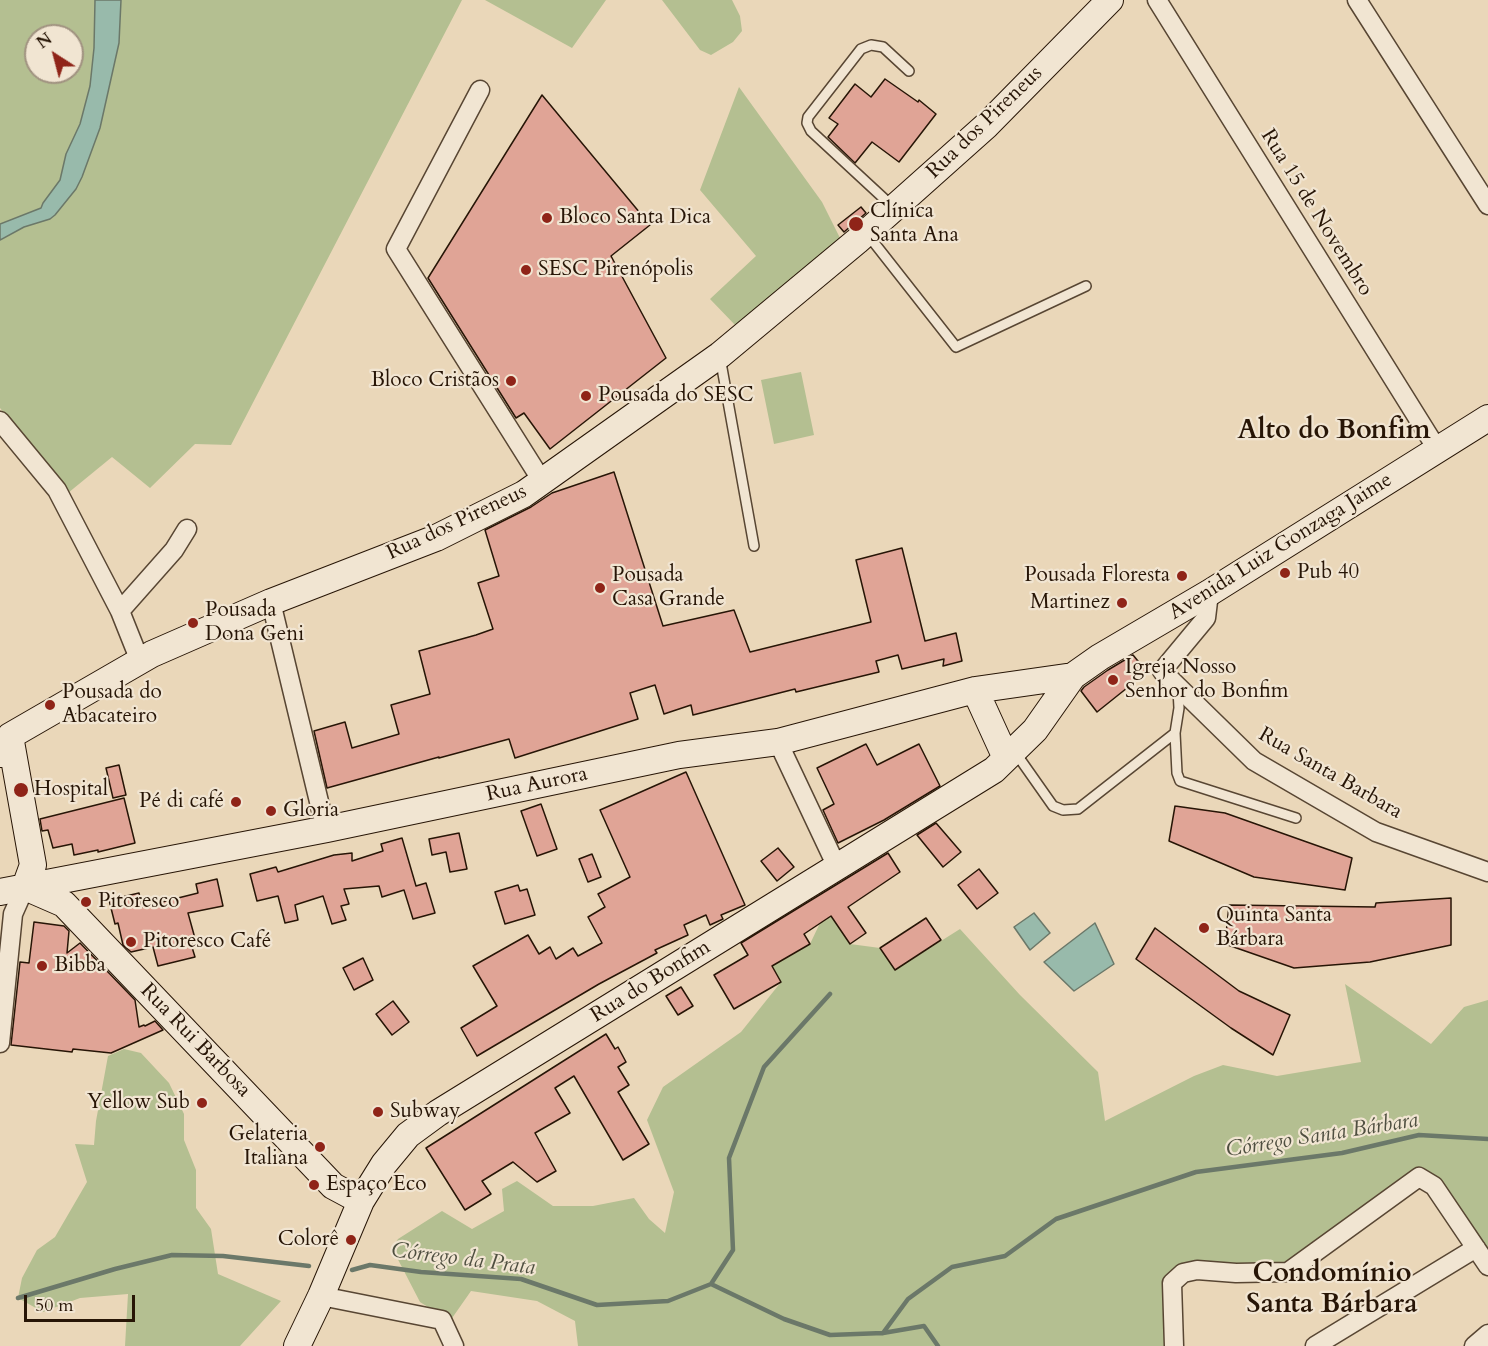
<!DOCTYPE html>
<html>
<head>
<meta charset="utf-8">
<style>
	body { margin:0 }
	#map { position:relative; width:1488px; height:1346px; overflow:hidden; background:#ead7b9; font-family:Cardo,serif }
	canvas { display:block }
	.north { position:absolute; left:24px; top:24px; width:60px; height:60px; box-sizing:border-box; background:#f1e5d2; border:2px solid #a09280; border-radius:50%; rotate:324deg; font-size:16px; font-weight:700; line-height:24px; text-align:center; color:#271506 }
	.north::after { content:''; display:block; margin:auto; width:21px; height:27px; background:#8f2418; clip-path:polygon(50% 0,100% 100%,50% 72%,0 100%) }
	.scale { position:absolute; left:24px; top:1295px; width:111px; height:27px; box-sizing:border-box; border:3px solid #271506; border-top:0; padding-left:8px; font-size:18px; line-height:21px; white-space:nowrap; color:#271506; -webkit-text-stroke:4px #f1e5d2; paint-order:stroke }
</style>
</head>
<body>
<div id="map">
<canvas width="1488" height="1346"></canvas>
<div class="north">N</div>
<div class="scale">50 m</div>
</div>
<script>
const c = document.querySelector('canvas').getContext('2d');
c.lineJoin = 'round';
function paint(path, color) { c.fillStyle = color; c.fill(path, 'evenodd'); }
const poly = rows => new Path2D(rows.map(r => 'M' + r).join(''));
function stroke(path, color, width, dash) { c.strokeStyle = color; c.lineWidth = width; c.lineCap = dash ? 'butt' : 'round'; c.setLineDash(dash || []); c.stroke(path); }
function label(font, color, halo, rows, align = 'center') {
  c.font = font + ' Cardo,serif'; c.lineWidth = 4.5; c.setLineDash([]); c.textBaseline = 'middle'; c.strokeStyle = halo; c.fillStyle = color; for (const [text, x, y, turn = 0] of rows) {
    c.save(); c.translate(x, y); c.rotate((+turn || 0) * Math.PI / 180); c.textAlign = isNaN(turn) ? turn : align; if (halo) c.strokeText(text, 0, 0); c.fillText(text, 0, 0); c.restore();
  }
}
const green = poly([
	[0,0,95,0,94,48,90,86,80,124,66,154,60,180,43,203,41,208,0,224],
	[36,36,72,36,72,72,36,72],
	[121,0,462,0,231,445,195,444,150,488,112,457,68,493,0,408,0,240,24,227,50,219,55,215,68,198,100,128,119,43],
	[485,0,606,0,572,48],
	[662,0,732,0,740,16,742,31,733,42,711,55,700,50],
	[739,87,822,202,841,240,736,326,710,299,756,256,700,190],
	[801,372,814,435,774,444,761,380],
	[831,916,850,944,880,948,895,970,960,929,1020,995,1098,1072,1105,1121,1194,1076,1223,1065,1277,1076,1361,1062,1345,984,1431,1044,1464,1007,1488,1000,1488,1254,1423,1169,1289,1269,1170,1280,1171,1346,578,1346,575,1321,537,1301,471,1291,450,1321,420,1302,392,1248,398,1239,442,1211,472,1229,504,1211,502,1189,517,1181,553,1206,593,1206,634,1198,649,1219,665,1233,674,1192,647,1120,663,1087,741,1032,781,982,772,966,810,944,820,923],
	[124,1049,141,1053,169,1083,184,1114,184,1140,196,1170,196,1208,211,1229,218,1274,281,1301,240,1346,125,1346,128,1294,80,1298,43,1312,18,1298,22,1278,37,1250,55,1237,87,1182,75,1144,94,1145,96,1121,108,1056]
]);
const water = poly([
	[95,0,121,0,119,43,100,128,82,177,76,189,55,215,50,219,24,227,0,240,0,224,41,208,43,203,60,180,66,154,80,124,90,86,94,48,95,0],
	[1034,913,1050,933,1030,950,1014,927,1034,913],
	[1095,923,1114,964,1074,991,1044,962,1095,923]
]);
const stream = poly([
	[352,1270,370,1265,421,1272,521,1279,597,1305,668,1301,711,1284,784,1319,830,1335,883,1333,924,1326,938,1346],
	[711,1284,733,1250,729,1158,764,1067,830,994],
	[18,1298,115,1269,172,1255,223,1256,309,1266],
	[883,1333,908,1299,952,1267,1005,1256,1056,1219,1196,1172,1342,1153,1419,1135,1488,1139]
]);
const building = poly([
	[885,79,918,102,919,100,936,114,899,162,872,142,855,163,828,137,838,124,829,118,855,84,871,97,885,79],
	[542,95,650,225,611,256,666,358,550,449,524,413,516,418,428,278,542,95],
	[861,207,866,213,844,232,838,225,861,207],
	[614,472,663,626,734,610,750,652,871,622,856,560,902,548,925,641,956,633,962,661,943,666,944,659,902,669,898,655,876,661,879,672,796,692,795,689,693,715,691,705,664,714,655,685,630,693,638,719,515,758,509,739,439,758,439,757,327,788,314,731,345,722,352,748,399,734,391,705,430,694,419,651,476,635,493,629,478,583,499,576,485,530,531,507,552,493,614,472],
	[1133,655,1147,672,1097,712,1081,691,1084,687,1108,670,1133,655],
	[866,744,877,765,919,744,940,786,884,820,838,843,823,810,834,804,817,768,866,744],
	[119,765,126,795,113,798,106,768,119,765],
	[686,772,745,905,721,915,723,919,710,925,706,915,684,925,688,935,655,950,657,953,599,984,477,1056,461,1028,497,1006,473,966,528,935,539,954,550,947,556,959,573,948,578,956,602,943,588,917,605,907,598,894,630,877,600,810,686,772],
	[124,798,135,843,98,852,98,850,74,855,72,844,53,848,48,830,42,831,40,819,124,798],
	[541,804,557,849,537,856,521,811,541,804],
	[1175,806,1225,813,1352,858,1345,890,1254,877,1169,841,1175,806],
	[936,823,961,852,943,867,917,835,936,823],
	[459,833,467,869,450,872,446,852,432,855,429,839,459,833],
	[402,838,416,886,426,883,435,913,413,919,404,890,382,897,379,886,344,889,349,904,341,906,346,920,332,924,323,896,295,905,298,920,285,923,278,896,257,901,250,874,276,867,278,872,334,855,352,853,352,861,383,851,381,844,402,838],
	[778,848,794,867,777,881,761,861,778,848],
	[888,853,900,872,848,907,866,933,850,944,831,916,804,934,810,944,772,966,781,982,734,1009,714,975,748,955,741,943,888,853],
	[592,854,601,877,588,882,579,859,592,854],
	[979,869,998,893,977,909,958,885,979,869],
	[217,879,223,906,188,913,196,942,191,944,195,957,158,966,153,947,131,952,123,945,118,923,115,924,109,900,139,893,142,907,198,893,196,884,217,879],
	[518,885,520,891,527,889,535,915,505,924,495,892,518,885],
	[1451,898,1451,945,1370,962,1294,968,1225,944,1229,905,1375,907,1376,903,1451,898],
	[926,918,941,940,895,970,880,948,926,918],
	[34,922,64,926,69,931,67,953,80,943,135,1000,139,1027,144,1025,145,1026,155,1021,163,1030,111,1053,73,1049,72,1052,11,1045,20,962,29,963,34,922],
	[1155,928,1239,991,1290,1015,1273,1055,1231,1028,1136,959,1155,928],
	[363,958,373,980,354,990,343,968,363,958],
	[681,987,693,1006,678,1015,666,996,681,987],
	[393,1001,409,1022,392,1035,376,1014,393,1001],
	[606,1034,615,1049,618,1047,626,1062,618,1067,629,1085,618,1092,649,1144,623,1160,574,1076,555,1088,570,1113,535,1133,556,1171,537,1182,513,1162,482,1181,491,1194,465,1210,426,1148,606,1034]
]);
const lane = poly([
	[892,206,811,131,807,123,808,117,861,49,871,45,883,47,909,71],
	[868,235,956,347,1086,286],
	[720,357,754,546],
	[1175,733,1177,773,1180,781,1296,818],
	[1015,752,1053,806,1063,810,1078,809,1175,733,1179,708,1178,689]
]);
const street = poly([
	[1157,0,1437,449],
	[1357,0,1488,205],
	[480,90,396,249,542,481],
	[0,421,57,490,120,611,140,661],
	[1209,593,1206,618,1162,671,1254,761,1376,832,1488,872],
	[271,602,321,810,327,829],
	[120,611,174,550,187,529],
	[778,742,837,867],
	[0,1043,13,914,25,887],
	[321,1296,442,1320,454,1346],
	[1174,1346,1172,1283,1183,1273,1197,1270,1236,1273,1288,1272,1419,1177,1434,1186,1488,1266],
	[1315,1346,1476,1248],
	[1474,1346,1488,1334]
]);
const secondary = poly([
	[975,690,1006,758],
	[10,736,33,865,25,887],
	[0,754,10,736,152,654,271,602,436,538,524,494,720,355,857,241,987,125,1110,0],
	[25,887,64,904,333,1186,361,1201],
	[0,892,327,829,679,755,778,742,975,690,1073,676],
	[297,1346,321,1296,361,1201,384,1164,408,1135,438,1113,994,770,1035,730,1073,676,1100,657,1209,593,1488,418]
]);
const markers = [
	[547,218,6,"#8f2418"],
	[856,224,8,"#8f2418"],
	[526,270,6,"#8f2418"],
	[511,381,6,"#8f2418"],
	[586,396,6,"#8f2418"],
	[1285,573,6,"#8f2418"],
	[1182,576,6,"#8f2418"],
	[600,588,6,"#8f2418"],
	[1122,603,6,"#8f2418"],
	[193,623,6,"#8f2418"],
	[1113,680,6,"#8f2418"],
	[50,705,6,"#8f2418"],
	[21,790,8,"#8f2418"],
	[236,802,6,"#8f2418"],
	[271,811,6,"#8f2418"],
	[86,902,6,"#8f2418"],
	[1204,928,6,"#8f2418"],
	[131,942,6,"#8f2418"],
	[42,966,6,"#8f2418"],
	[202,1103,6,"#8f2418"],
	[378,1112,6,"#8f2418"],
	[320,1147,6,"#8f2418"],
	[314,1185,6,"#8f2418"],
	[351,1240,6,"#8f2418"]
];
const streetNames = [
	["Rua dos Pireneus",985,123,-44],
	["Rua 15 de Novembro",1316,213,58],
	["Rua dos Pireneus",457,523,-25],
	["Avenida Luiz Gonzaga Jaime",1281,547,-32],
	["Rua Santa Barbara",1330,774,30],
	["Rua Aurora",537,785,-12],
	["Rua do Bonfim",651,982,-32],
	["Rua Rui Barbosa",195,1041,46]
];
const poiNames = [
	["Clínica",870,212],
	["Santa Ana",870,236],
	["Bloco Santa Dica",559,218],
	["SESC Pirenópolis",538,270],
	["Bloco Cristãos",499,381,"right"],
	["Pousada do SESC",598,396],
	["Pub 40",1297,573],
	["Pousada",612,576],
	["Casa Grande",612,600],
	["Pousada Floresta",1170,576,"right"],
	["Martinez",1110,603,"right"],
	["Pousada",205,611],
	["Dona Geni",205,635],
	["Igreja Nosso",1125,668],
	["Senhor do Bonfim",1125,692],
	["Pousada do",62,693],
	["Abacateiro",62,717],
	["Hospital",34,790],
	["Pé di café",224,802,"right"],
	["Gloria",283,811],
	["Pitoresco",98,902],
	["Quinta Santa",1216,916],
	["Bárbara",1216,940],
	["Pitoresco Café",143,942],
	["Bibba",54,966],
	["Yellow Sub",190,1103,"right"],
	["Subway",390,1112],
	["Gelateria",308,1135,"right"],
	["Italiana",308,1159,"right"],
	["Espaço Eco",326,1185],
	["Colorê",339,1240,"right"]
];
const waterNames = [
	["Córrego Santa Bárbara",1322,1136,-9],
	["Córrego da Prata",463,1260,7]
];
const districtNames = [
	["Alto do Bonfim",1334,432],
	["Condomínio",1332,1275],
	["Santa Bárbara",1332,1306]
];
paint(green, '#b4bf91');
paint(water, '#98baab');
stroke(water, '#6b7869', 1.5);
stroke(stream, '#6b7869', 4.5);
paint(building, '#e0a496');
stroke(building, '#271506', 1.5);
stroke(lane, '#584633', 12);
stroke(street, '#584633', 21);
stroke(secondary, '#271506', 28);
stroke(lane, '#f1e5d2', 9);
stroke(street, '#f1e5d2', 18);
stroke(secondary, '#f1e5d2', 26);
for (const [x, y, r, color] of markers) { const dot = new Path2D(); dot.arc(x, y, r, 0, 2 * Math.PI); c.fillStyle = color; c.fill(dot); stroke(dot, '#f1e5d2', 2); }
label('21px', '#271506', '#f1e5d2', streetNames);
label('21px', '#271506', '#f1e5d2', poiNames, 'left');
label('italic 22px', '#4f4f40', '#f1e5d2', waterNames);
label('bold 27px', '#271506', '#f1e5d2', districtNames);
</script>
</body>
</html>
